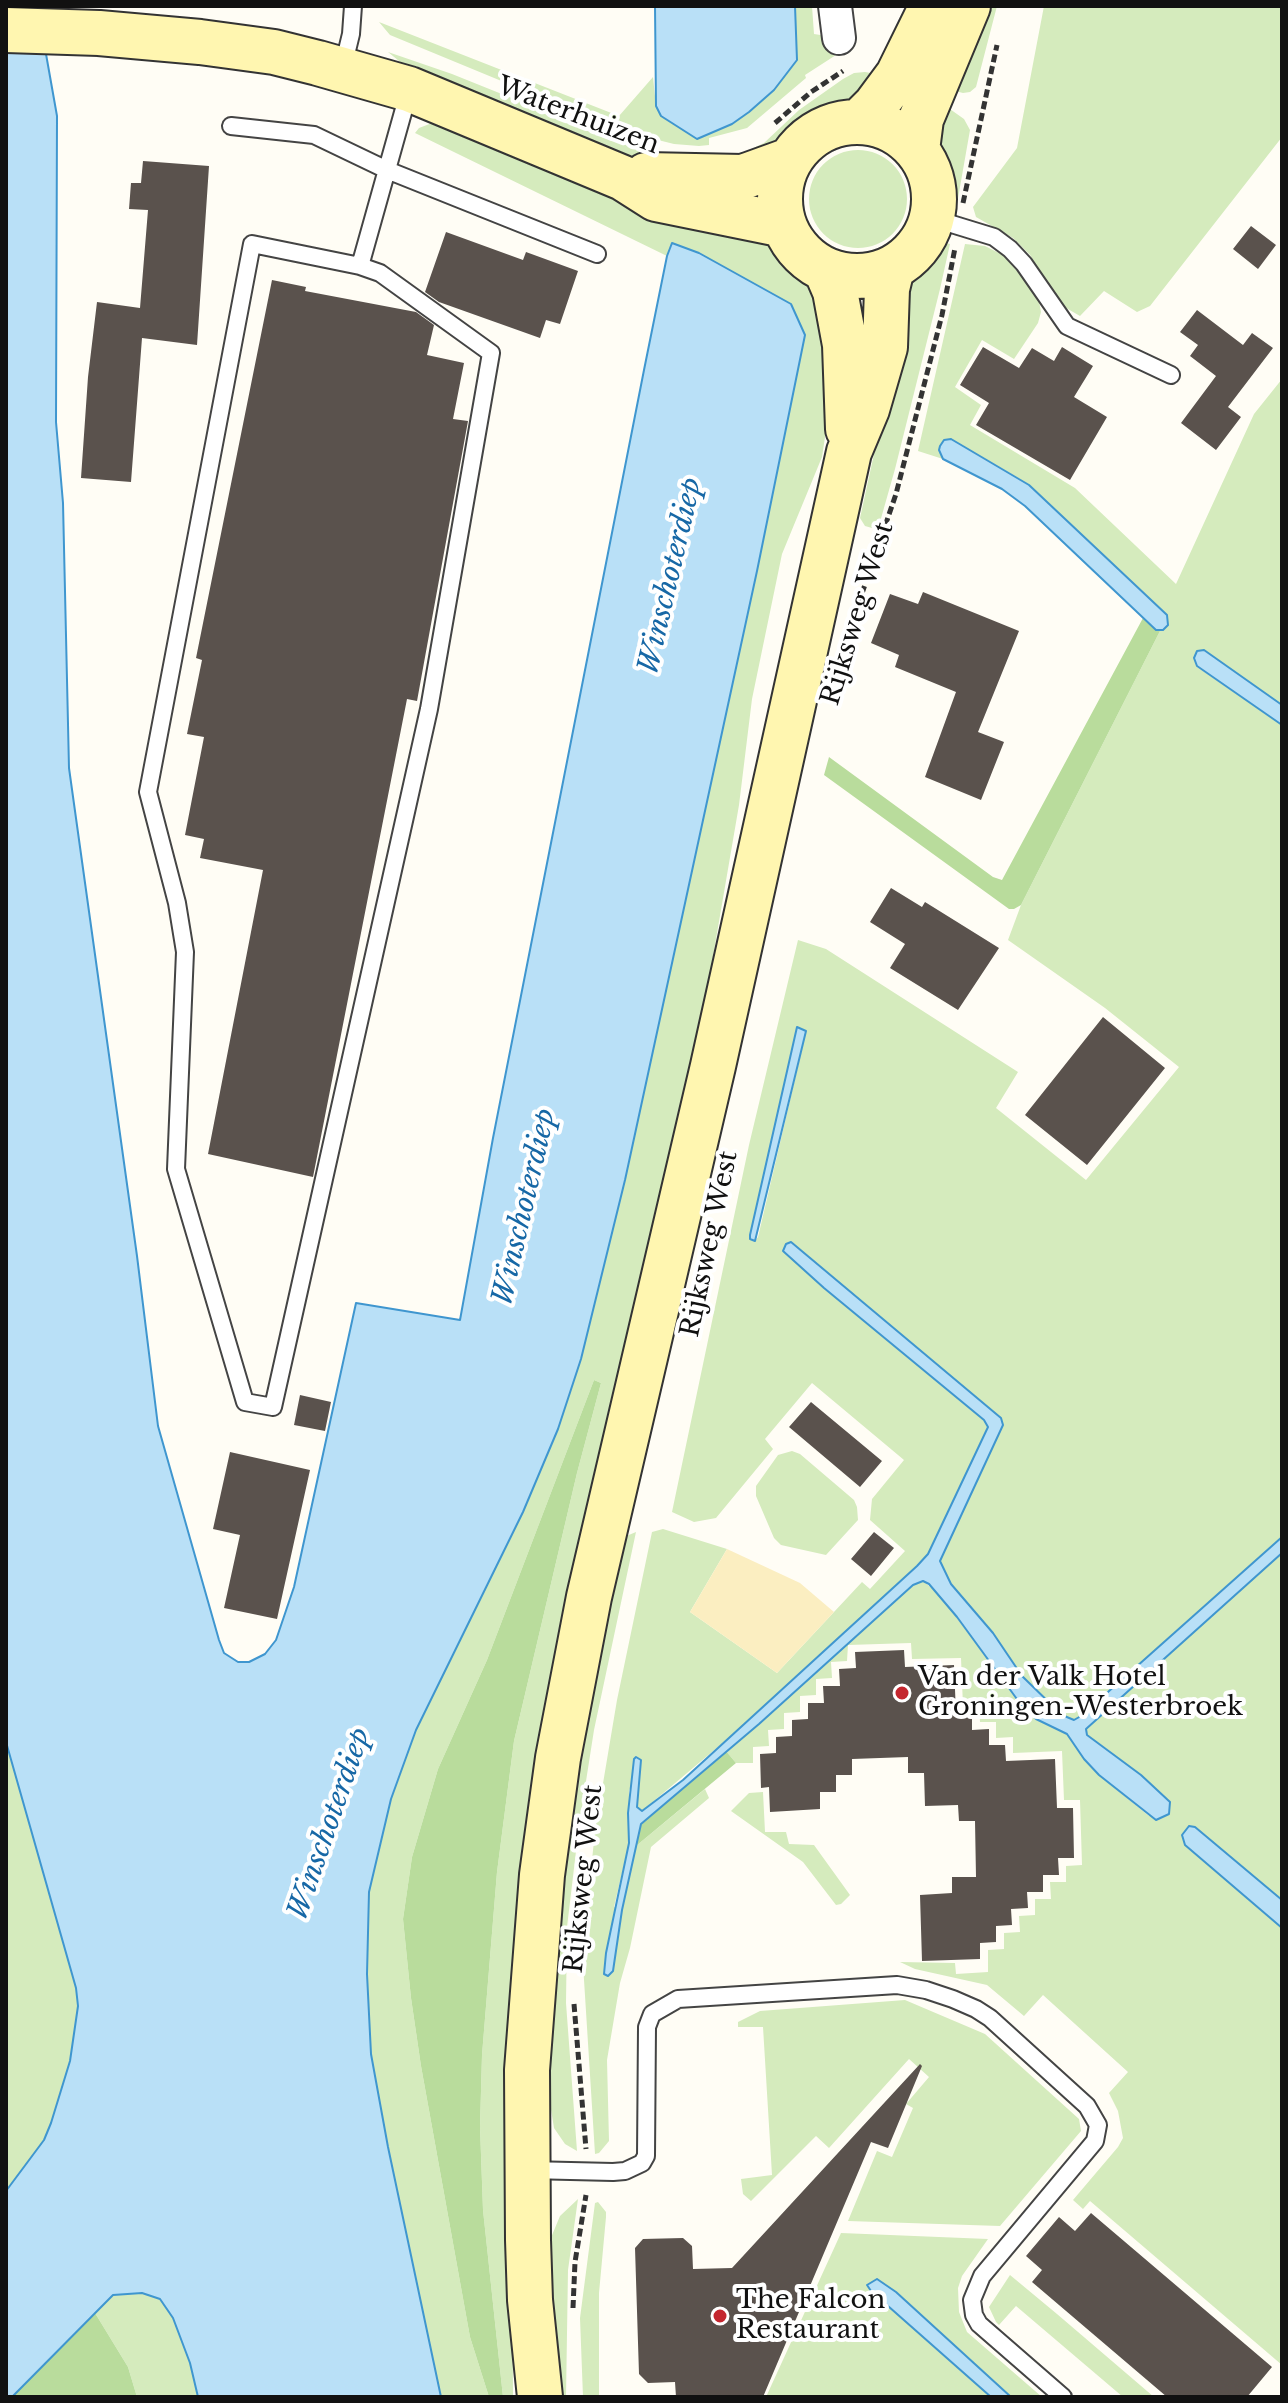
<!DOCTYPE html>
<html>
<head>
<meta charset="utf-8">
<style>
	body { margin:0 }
	#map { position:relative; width:1288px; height:2403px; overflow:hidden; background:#fffdf5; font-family:"Libre Baskerville",serif }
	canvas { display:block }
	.frame { position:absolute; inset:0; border:8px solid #111; pointer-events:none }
</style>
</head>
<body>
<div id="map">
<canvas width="1288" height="2403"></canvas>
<div class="frame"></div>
</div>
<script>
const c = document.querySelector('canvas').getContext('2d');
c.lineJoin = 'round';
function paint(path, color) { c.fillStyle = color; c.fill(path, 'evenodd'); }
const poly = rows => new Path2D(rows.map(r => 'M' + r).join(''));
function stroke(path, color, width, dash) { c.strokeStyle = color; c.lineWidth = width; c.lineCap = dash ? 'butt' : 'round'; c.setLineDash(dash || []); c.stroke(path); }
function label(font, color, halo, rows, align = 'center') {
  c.font = font + ' "Libre Baskerville",serif'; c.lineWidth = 8; c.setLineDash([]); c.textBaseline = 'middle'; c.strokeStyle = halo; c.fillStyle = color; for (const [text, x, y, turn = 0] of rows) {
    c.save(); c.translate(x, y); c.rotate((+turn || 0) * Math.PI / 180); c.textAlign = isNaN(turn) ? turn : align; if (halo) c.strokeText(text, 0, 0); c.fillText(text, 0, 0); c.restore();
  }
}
const green = poly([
	[795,6,812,6,814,34,833,37,836,55,805,75,806,78,747,128,709,138,709,145,699,146,674,144,654,139,562,106,390,35,379,22,619,116,653,77,656,106,661,116,697,139,732,124,784,77,797,60],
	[987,6,997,6,976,87,970,92,963,93,944,88],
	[1044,6,1282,6,1282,137,1150,306,1137,312,1104,291,1080,316,1061,305,1030,255,1013,238,976,217,973,207,1017,148],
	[388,52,452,74,646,152,692,160,745,152,764,143,799,110,843,79,854,73,865,72,883,75,873,85,851,99,812,114,777,144,757,156,736,162,694,165,657,163,608,149,410,70],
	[940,102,964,119,970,130,957,204,953,204,949,179,939,149],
	[432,123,444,123,762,239,819,292,830,404,822,457,782,554,752,699,739,805,699,1038,532,1803,519,1883,511,1993,513,2397,503,2397,483,2210,480,2127,482,2055,497,1872,514,1741,577,1473,601,1383,594,1380,487,1660,438,1769,412,1857,403,1919,411,1998,421,2066,470,2337,489,2397,441,2397,388,2147,371,2054,367,1974,369,1892,391,1799,416,1730,523,1512,558,1429,581,1359,625,1180,757,571,805,335,791,304,699,253,672,243,667,256,415,133,419,128],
	'809 199a49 49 0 1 1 98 0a49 49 0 1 1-98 0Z',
	[941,242,950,244,940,289,895,469,880,522,875,528,872,528,865,526,860,518,890,381,904,291],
	[965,244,985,246,1003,255,1032,288,1039,301,1041,312,1038,323,1014,359,982,340,955,387,981,405,970,425,1075,488,1176,584,1254,414,1282,379,1282,705,1204,650,1197,667,1282,725,1282,1537,1081,1716,1074,1720,1062,1715,1022,1676,993,1633,951,1584,940,1561,1003,1425,1001,1418,791,1242,784,1251,824,1288,984,1420,988,1426,928,1554,917,1566,751,1719,642,1811,637,1808,641,1760,629,1791,629,1843,614,1907,622,1910,636,1846,705,1789,709,1798,651,1847,630,1948,620,1983,607,2060,609,2141,599,2153,595,2154,583,1964,588,1899,595,1831,617,1700,652,1532,663,1529,727,1549,690,1612,777,1673,862,1582,870,1589,905,1551,870,1520,872,1499,904,1460,812,1383,765,1439,773,1449,716,1518,694,1522,672,1512,749,1145,798,940,826,949,1018,1072,996,1108,1086,1180,1179,1067,1105,1008,1008,940,1021,905,1160,631,1163,630,1167,615,1020,479,951,439,944,441,940,446,939,450,943,459,918,451],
	[797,1027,806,1032,758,1237,755,1241,750,1235],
	[792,1451,800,1454,854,1500,857,1507,858,1520,826,1555,781,1545,774,1538,756,1496,756,1486,778,1455],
	[636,1532,594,1730,579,1826,567,1927,566,2003,577,2151,565,2144,554,2128,547,2085,571,1787,624,1537],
	[1282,1553,1282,1900,1195,1827,1185,1845,1282,1928,1282,2365,1090,2201,1083,2209,1073,2200,1118,2147,1123,2138,1118,2111,1109,2093,1128,2072,1043,1995,1024,2016,987,1985,915,1969,900,1962,955,1963,956,1974,988,1972,988,1950,1004,1949,1004,1933,1020,1932,1019,1916,1035,1915,1035,1899,1051,1899,1050,1882,1066,1882,1066,1866,1082,1865,1080,1800,1064,1800,1062,1751,1013,1753,1013,1737,996,1738,996,1722,980,1722,979,1706,963,1706,961,1658,912,1659,911,1643,848,1645,847,1661,831,1662,832,1678,816,1679,816,1695,800,1696,800,1712,784,1713,784,1729,768,1730,769,1746,753,1747,753,1763,736,1763,726,1751,913,1585,923,1581,940,1595,1022,1706,1068,1734,1084,1759,1099,1775,1149,1816,1110,1751,1087,1735,1086,1729],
	[6,1742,76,1988,78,2006,70,2061,51,2123,44,2140,6,2191],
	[763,1792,765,1832,786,1832,789,1844,814,1845,850,1895,841,1904,836,1905,803,1862,731,1811,749,1793],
	[905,2000,985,2034,1079,2119,1081,2131,1000,2226,848,2221,877,2151,892,2157,913,2108,906,2104,929,2077,909,2059,829,2148,816,2136,751,2201,743,2194,741,2179,772,2175,763,2027,738,2027,738,2022,760,2011],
	[578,2199,568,2270,566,2397,555,2397,548,2279,550,2240,560,2216],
	[598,2202,606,2212,606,2217,599,2293,599,2397,583,2397,580,2318,595,2203],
	[841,2233,988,2239,962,2276,958,2288,959,2312,967,2332,1042,2397,1011,2397,896,2292,871,2291,991,2397,766,2397],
	[1010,2275,1057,2314,1154,2397,1123,2397,1016,2306,999,2325,996,2322,989,2307],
	[143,2293,160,2299,173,2318,190,2363,198,2397,137,2397,128,2367,95,2313,113,2295]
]);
const forest = poly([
	[1143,618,1160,631,1021,905,1014,909,1009,909,824,775,829,757,993,877,1002,880],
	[594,1380,601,1383,577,1473,514,1741,497,1872,482,2055,480,2127,483,2210,503,2397,489,2397,470,2337,421,2066,411,1998,403,1919,412,1857,438,1769,487,1660],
	[726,1751,736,1763,636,1846,641,1824],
	[95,2313,128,2367,137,2397,12,2397]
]);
const sand = poly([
	[727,1549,800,1583,834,1612,777,1673,690,1612]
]);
const water = poly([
	[6,6,48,6,46,54,57,116,56,422,63,503,69,768,137,1256,158,1426,219,1640,224,1653,238,1662,249,1662,265,1654,276,1640,294,1587,356,1303,460,1320,493,1138,644,370,667,256,672,243,699,253,791,304,805,335,757,571,625,1180,581,1359,558,1429,523,1512,416,1730,391,1799,369,1892,367,1974,371,2054,388,2147,441,2397,198,2397,190,2363,173,2318,160,2299,142,2293,113,2295,12,2397,6,2397,6,2191,44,2140,51,2123,70,2061,78,2006,76,1988,6,1742,6,6],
	[655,6,795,6,797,60,774,90,749,112,732,124,697,139,661,116,656,106,655,6],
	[951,439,1029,485,1167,615,1168,625,1163,630,1156,630,1025,506,1002,489,943,459,939,450,940,446,944,440,951,439],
	[1204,650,1282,705,1282,725,1197,666,1194,658,1197,651,1204,650],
	[797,1027,806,1031,755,1241,750,1239,750,1235,797,1027],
	[791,1242,1001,1418,1003,1425,940,1561,951,1584,993,1633,1022,1676,1062,1715,1074,1720,1081,1716,1282,1537,1282,1553,1086,1729,1087,1735,1141,1775,1170,1802,1169,1814,1156,1820,1099,1775,1084,1759,1067,1734,1036,1719,1022,1706,957,1617,929,1584,923,1581,913,1585,759,1724,641,1824,622,1910,613,1971,608,1976,604,1974,606,1953,629,1843,628,1813,634,1759,636,1757,641,1760,637,1807,642,1811,683,1780,917,1566,928,1554,988,1427,984,1420,824,1288,783,1251,786,1244,791,1242],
	[1189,1826,1195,1827,1282,1900,1282,1928,1185,1845,1182,1835,1189,1826],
	[877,2279,896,2292,1011,2397,991,2397,871,2291,867,2285,877,2279]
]);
const building = poly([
	[143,161,209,166,197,345,142,338,131,482,81,478,88,377,97,302,140,308,148,210,129,209,131,183,141,183],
	[1251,226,1276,245,1258,269,1233,249],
	[446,232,523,260,526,252,578,271,560,324,546,320,540,338,439,302,425,292],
	[272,280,306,287,305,291,416,312,434,325,427,355,464,363,453,419,468,421,417,701,407,699,313,1177,208,1154,263,870,200,858,204,839,185,835,204,737,187,734,202,660,196,658],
	[1197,310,1243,345,1252,333,1273,348,1228,407,1241,417,1216,450,1181,423,1216,376,1190,356,1198,345,1180,332],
	[983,347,1019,368,1032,348,1054,361,1062,347,1093,366,1074,397,1107,417,1070,480,976,425,989,403,960,385],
	[923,592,1019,631,978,732,1004,742,981,800,925,777,956,692,895,667,899,655,871,643,890,594,918,604],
	[891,888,922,907,925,902,999,948,958,1010,890,968,905,944,870,922],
	[1103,1017,1165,1068,1087,1165,1025,1115],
	[300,1395,331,1402,325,1431,294,1425],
	[811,1402,882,1461,860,1487,789,1427],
	[230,1452,310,1470,277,1619,224,1608,240,1535,213,1529],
	[874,1532,894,1548,871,1576,851,1559],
	[904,1650,905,1667,954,1665,956,1714,972,1713,972,1730,989,1729,989,1745,1005,1745,1006,1761,1055,1759,1057,1808,1073,1808,1074,1858,1058,1858,1059,1875,1043,1875,1043,1892,1027,1892,1028,1908,1011,1909,1012,1925,996,1926,996,1942,980,1943,980,1959,922,1961,920,1895,952,1893,952,1877,976,1877,975,1821,959,1821,958,1805,925,1806,924,1773,908,1773,908,1757,852,1759,852,1775,836,1775,836,1792,820,1792,820,1809,770,1812,769,1787,761,1788,760,1754,776,1753,776,1737,792,1736,792,1720,808,1719,808,1703,824,1703,823,1686,840,1686,839,1669,856,1668,855,1652],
	[920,2064,922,2066,888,2148,871,2142,763,2397,676,2397,675,2382,648,2383,639,2374,635,2248,643,2239,683,2238,692,2246,693,2269,732,2268],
	[1091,2213,1272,2367,1247,2397,1167,2397,1032,2282,1042,2270,1026,2256,1059,2217,1075,2231]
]);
const path = poly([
	[775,123,811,92,843,71],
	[963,203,997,45],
	[858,605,896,494,942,315,955,248],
	[574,2004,586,2149],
	[573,2308,575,2262,586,2195]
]);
const service = poly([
	[343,67,351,34,353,6],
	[231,126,314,135,387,170,597,254],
	[932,218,994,237,1010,249,1024,264,1067,326,1171,375],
	[360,266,380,273,491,353,429,709,273,1407,245,1402,176,1169,185,952,177,903,148,792,252,244,360,266,409,91],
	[528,2170,613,2172,625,2171,642,2163,646,2156,647,2027,652,2014,678,1999,897,1985,926,1990,953,1999,976,2009,990,2018,1087,2106,1098,2125,1095,2141,982,2276,972,2300,974,2315,979,2324,1063,2397]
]);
const minor = poly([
	[835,6,839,38]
]);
const secondary = poly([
	[6,30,99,33,200,42,274,52,318,63,409,89,623,178,656,199,784,225],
	[860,121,875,106,898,75,932,6],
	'780 199a77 77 0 1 1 154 0a77 77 0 1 1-154 0Z',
	[917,150,921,119,968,6],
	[646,175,743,177,790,160],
	[826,270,835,291,845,345,848,429],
	[540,2397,530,2300,528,2240,527,2070,542,1875,558,1758,589,1597,713,1066,849,452,867,409,885,347,887,289,892,268]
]);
const markers = [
	[902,1693,8,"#c4262e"],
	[720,2316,8,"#c4262e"]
];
const streetNames = [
	["Waterhuizen",578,116,21],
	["Rijksweg West",858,614,-73],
	["Rijksweg West",710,1244,-78],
	["Rijksweg West",584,1879,-84]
];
const poiNames = [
	["Van der Valk Hotel",918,1678],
	["Groningen-Westerbroek",918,1708],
	["The Falcon",736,2301],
	["Restaurant",736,2331]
];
const waterNames = [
	["Winschoterdiep",671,576,-77],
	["Winschoterdiep",525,1207,-77],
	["Winschoterdiep",330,1824,-71]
];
paint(green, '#d5ebbd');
paint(forest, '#b9dc9c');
paint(sand, '#fbeec1');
paint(water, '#b9e0f7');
stroke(water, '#3f96cf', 2);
paint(building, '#5a524d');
stroke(service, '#444', 20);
stroke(minor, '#444', 36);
stroke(secondary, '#333', 48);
stroke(path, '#333', 5, [8, 4]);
stroke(service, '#fff', 16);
stroke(minor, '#fff', 32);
stroke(secondary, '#fff6b0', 44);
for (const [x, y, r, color] of markers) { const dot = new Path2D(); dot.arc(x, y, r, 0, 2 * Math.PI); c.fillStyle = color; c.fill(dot); stroke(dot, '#fff', 3); }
label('26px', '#111', '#fff', streetNames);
label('26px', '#111', '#fff', poiNames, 'left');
label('italic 28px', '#1768a6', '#fff', waterNames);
</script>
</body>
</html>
